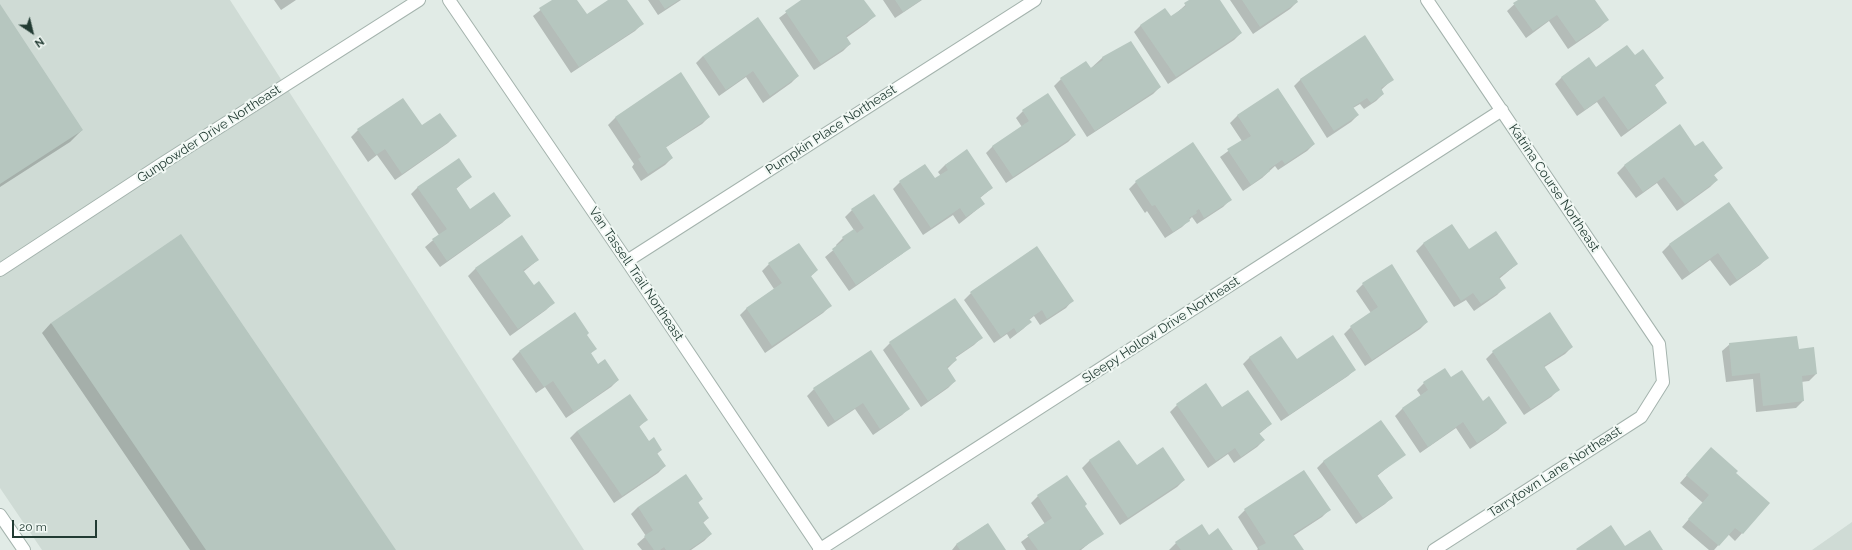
<!DOCTYPE html>
<html>
<head>
<meta charset="utf-8">
<style>
	body { margin:0 }
	#map { position:relative; width:1852px; height:550px; overflow:hidden; background:#e1ebe6; font-family:Raleway,sans-serif }
	canvas { display:block }
	.north { position:absolute; left:12px; top:12px; width:40px; height:40px; -webkit-text-stroke:3px #f1f8f4; paint-order:stroke; rotate:145deg; font-size:11px; font-weight:700; line-height:16px; text-align:center; color:#223b33 }
	.north::after { content:''; display:block; margin:auto; width:14px; height:18px; background:#223b33; clip-path:polygon(50% 0,100% 100%,50% 72%,0 100%) }
	.scale { position:absolute; left:12px; top:520px; width:85px; height:18px; box-sizing:border-box; border:2px solid #223b33; border-top:0; padding-left:5px; font-size:12px; line-height:14px; white-space:nowrap; color:#223b33; -webkit-text-stroke:3px #f1f8f4; paint-order:stroke }
</style>
</head>
<body>
<div id="map">
<canvas width="1852" height="550"></canvas>
<div class="north">N</div>
<div class="scale">20 m</div>
</div>
<script>
const c = document.querySelector('canvas').getContext('2d');
c.lineJoin = 'round';
function paint(path, color) { c.fillStyle = color; c.fill(path, 'evenodd'); }
const poly = rows => new Path2D(rows.map(r => 'M' + r).join(''));
function stroke(path, color, width, dash) { c.strokeStyle = color; c.lineWidth = width; c.lineCap = dash ? 'butt' : 'round'; c.setLineDash(dash || []); c.stroke(path); }
function label(font, color, halo, rows, align = 'center') {
  c.font = font + ' Raleway,sans-serif'; c.lineWidth = 4; c.setLineDash([]); c.textBaseline = 'middle'; c.strokeStyle = halo; c.fillStyle = color; for (const [text, x, y, turn = 0] of rows) {
    c.save(); c.translate(x, y); c.rotate((+turn || 0) * Math.PI / 180); c.textAlign = isNaN(turn) ? turn : align; if (halo) c.strokeText(text, 0, 0); c.fillText(text, 0, 0); c.restore();
  }
}
const built = poly([
	[0,0,230,0,584,550,42,550,0,488],
	[1852,522,1852,550,1812,550]
]);
const shadow = poly([
	[274,0,296,0,281,10],
	[553,0,576,0,586,16,610,0,626,0,642,24,635,31,571,73,533,16],
	[648,0,681,0,658,15],
	[803,0,863,0,874,16,867,23,846,38,850,44,843,51,814,70,779,18],
	[883,0,922,0,895,18],
	[1191,0,1219,0,1241,33,1234,40,1168,84,1134,32,1141,25,1171,18],
	[1230,0,1296,0,1297,2,1290,9,1253,34],
	[1519,0,1594,0,1607,20,1600,27,1568,49,1549,21,1526,38,1507,11],
	[0,6,82,130,70,142,0,187],
	[1131,42,1160,87,1153,94,1087,137,1054,86,1061,79,1090,69,1102,58],
	[703,56,798,76,791,83,763,103,746,77,719,96,696,63],
	[1634,57,1663,78,1654,86,1666,102,1659,109,1621,137,1597,102,1577,116,1555,84,1562,77],
	[681,74,709,117,702,124,665,148,672,158,665,165,641,181,632,167,634,164,608,125,615,118],
	[1301,79,1393,79,1381,90,1383,94,1376,101,1364,109,1360,104,1353,108,1358,115,1351,122,1327,138,1294,86],
	[1278,89,1314,144,1307,151,1278,170,1275,166,1262,178,1243,191,1220,157,1242,141,1230,123,1237,116],
	[1023,111,1075,135,1068,142,1006,183,986,153,993,146,1022,127,1016,118],
	[1679,126,1695,148,1722,168,1713,176,1717,180,1710,187,1677,211,1657,183,1636,198,1617,173,1624,166],
	[422,127,455,136,448,143,395,180,377,155,368,162,351,137,358,130],
	[967,151,992,188,980,198,984,204,959,224,953,215,923,235,893,189,900,182,935,180,941,176,938,172,945,165],
	[470,177,456,189,470,210,509,216,502,223,440,267,425,247,439,235,411,194,418,187],
	[1136,182,1230,200,1223,207,1197,224,1192,217,1182,227,1165,238,1147,211,1145,213,1129,189],
	[1729,203,1767,258,1760,265,1730,286,1710,260,1682,280,1662,252,1669,245],
	[852,210,909,247,902,254,849,291,825,257,837,247,836,245,843,238,854,230,845,217],
	[1452,225,1469,251,1517,264,1499,279,1504,288,1497,295,1474,311,1466,300,1454,307,1416,251,1423,244],
	[522,237,538,260,523,272,533,287,553,303,546,310,510,336,468,276,475,269],
	[769,264,817,270,810,277,830,306,823,313,765,353,740,315,747,308,774,289,762,271],
	[1363,284,1427,322,1420,329,1365,366,1344,334,1351,327,1371,313,1356,291],
	[971,293,1072,301,1066,308,1040,325,1034,316,1029,320,1030,322,1023,329,1010,339,1007,334,994,343,964,300],
	[955,299,981,338,974,345,955,358,956,360,947,369,955,381,948,388,921,407,883,350,890,343],
	[51,323,395,550,190,550,42,333],
	[586,335,595,349,590,354,597,365,618,380,611,387,566,418,545,387,536,393,512,359,519,352],
	[1730,344,1798,350,1816,374,1809,381,1801,382,1803,401,1796,408,1756,412,1753,379,1726,382,1722,351],
	[1572,347,1565,354,1543,368,1558,390,1551,397,1524,415,1486,359,1493,352],
	[1250,357,1355,369,1348,376,1281,421,1243,364],
	[1451,378,1482,402,1505,423,1498,430,1470,449,1456,428,1420,453,1395,416,1402,409,1421,396,1417,390,1424,383],
	[814,389,909,408,902,415,873,435,855,409,828,427,807,396],
	[1177,405,1271,424,1259,434,1264,440,1257,447,1234,463,1228,454,1208,468,1170,412],
	[646,420,639,427,649,442,661,450,657,454,665,466,658,473,614,503,570,438,577,431],
	[1119,441,1136,466,1184,480,1177,487,1120,525,1082,468,1089,461],
	[1711,448,1734,474,1769,503,1735,541,1728,534,1714,550,1709,550,1682,527,1703,503,1680,483],
	[1404,454,1377,476,1392,497,1385,504,1356,524,1317,468,1324,461],
	[1038,496,1084,506,1102,533,1081,550,1026,550,1021,542,1045,524,1031,503],
	[702,499,698,503,708,518,703,523,711,534,704,541,691,550,642,550,637,544,646,536,631,514,638,507],
	[1245,510,1329,510,1322,517,1293,536,1302,550,1257,550,1258,549,1238,517],
	[987,524,1005,550,952,550,956,545],
	[1209,536,1232,550,1169,550,1176,543]
]);
const building = poly([
	[552,0,577,0,587,14,608,0,627,0,644,24,579,67,539,8],
	[659,0,679,0,665,9],
	[801,0,864,0,876,16,846,36,851,44,821,64,785,11],
	[895,0,921,0,903,12],
	[1189,0,1220,0,1242,33,1176,77,1140,25,1165,8,1171,16,1186,6,1184,3],
	[1242,0,1297,0,1298,2,1260,27],
	[1518,0,1595,0,1609,20,1576,42,1557,15,1533,31,1513,3],
	[0,4,83,130,0,184],
	[758,17,799,76,770,96,753,71,726,90,703,56],
	[1365,35,1394,80,1381,88,1384,94,1371,103,1367,98,1353,107,1359,115,1334,131,1300,79],
	[1131,41,1161,87,1095,131,1060,78,1086,61,1091,68,1103,60,1102,57],
	[1627,45,1635,55,1643,49,1664,78,1655,85,1667,103,1628,130,1604,96,1585,110,1561,77,1589,57,1596,67],
	[681,72,710,117,666,147,673,158,648,174,638,159,641,157,615,117],
	[1278,88,1315,144,1285,164,1282,160,1269,169,1270,171,1251,185,1227,149,1242,140,1243,141,1251,136,1237,115],
	[1048,93,1076,135,1013,177,992,146,1029,121,1022,110],
	[403,98,422,125,440,113,457,136,402,174,385,149,376,155,357,129],
	[1680,124,1695,146,1703,141,1723,168,1714,175,1718,180,1685,204,1664,177,1643,192,1624,165],
	[1193,142,1232,200,1204,218,1199,209,1196,211,1197,213,1189,218,1190,221,1173,232,1155,205,1152,206,1135,181],
	[967,149,993,188,980,197,985,204,966,217,960,208,931,228,899,181,925,164,935,178,948,170,945,165],
	[459,158,472,177,456,188,470,209,494,192,511,216,447,261,432,239,447,229,417,187],
	[874,194,911,248,856,285,832,249,844,240,842,237,854,229,857,233,864,228,851,209],
	[1729,202,1769,258,1737,280,1718,253,1690,273,1669,244],
	[1452,224,1469,249,1496,231,1518,264,1499,277,1506,288,1481,304,1473,293,1461,301,1423,243],
	[181,234,292,397,396,550,206,550,51,323],
	[522,235,539,260,523,270,534,285,539,281,555,303,518,329,475,268],
	[799,243,818,270,811,276,832,306,772,346,746,308,782,283,768,263],
	[1037,246,1074,301,1047,319,1042,310,1029,319,1032,322,1017,333,1014,328,1001,337,970,292],
	[1392,264,1428,322,1372,360,1350,326,1378,307,1362,283],
	[955,298,983,338,955,357,957,360,947,367,956,381,928,401,889,342],
	[575,312,589,333,587,335,597,349,591,353,598,364,605,359,619,380,574,412,553,381,544,387,519,351],
	[1550,312,1573,347,1544,366,1560,390,1531,409,1492,351],
	[1333,335,1356,370,1289,415,1249,357,1281,336,1297,359],
	[1797,336,1799,349,1814,347,1817,374,1802,376,1804,401,1763,406,1760,373,1732,376,1729,343],
	[871,350,910,409,880,429,863,403,835,421,813,388],
	[1445,368,1451,377,1462,370,1483,401,1489,396,1507,423,1477,443,1463,422,1428,447,1402,408,1428,390,1423,382],
	[1206,383,1222,407,1248,390,1272,424,1259,433,1265,440,1241,457,1235,448,1216,461,1176,404],
	[630,394,648,420,639,426,649,441,654,437,662,450,657,453,666,466,622,496,577,431],
	[1381,420,1406,455,1377,475,1393,498,1363,518,1323,461],
	[1119,440,1137,465,1163,447,1185,480,1128,518,1089,460],
	[1711,447,1738,471,1736,473,1770,503,1743,534,1735,528,1719,546,1688,519,1709,495,1686,475],
	[1304,470,1331,510,1293,534,1304,550,1260,550,1258,547,1266,543,1244,509],
	[686,474,703,499,698,502,709,518,703,522,712,534,689,550,666,550,664,547,660,550,654,550,644,536,653,530,638,507],
	[1067,475,1087,504,1085,506,1104,534,1079,550,1038,550,1027,535,1052,518,1037,495],
	[988,523,1006,550,960,550,956,544],
	[1202,524,1209,535,1218,528,1233,550,1181,550,1175,542],
	[1611,525,1625,546,1650,530,1663,550,1577,550,1576,549]
]);
const minor = poly([
	[449,0,627,261,821,550],
	[1427,0,1659,344,1663,382,1641,417,1434,550],
	[627,261,1035,0],
	[0,270,160,165,419,0],
	[0,515,24,550],
	[819,550,1502,110]
]);
const streetNames = [
	["Pumpkin Place Northeast",831,130,-33],
	["Gunpowder Drive Northeast",209,134,-33],
	["Katrina Course Northeast",1554,188,56],
	["Van Tassell Trail Northeast",636,274,56],
	["Sleepy Hollow Drive Northeast",1161,330,-33],
	["Tarrytown Lane Northeast",1555,472,-33]
];
paint(built, '#cfdbd5');
paint(shadow, '#0003');
paint(building, '#b6c6bf');
stroke(minor, '#a4b3ad', 14);
stroke(minor, '#fff', 12);
label('13px', '#223b33', '#f1f8f4', streetNames);
</script>
</body>
</html>
